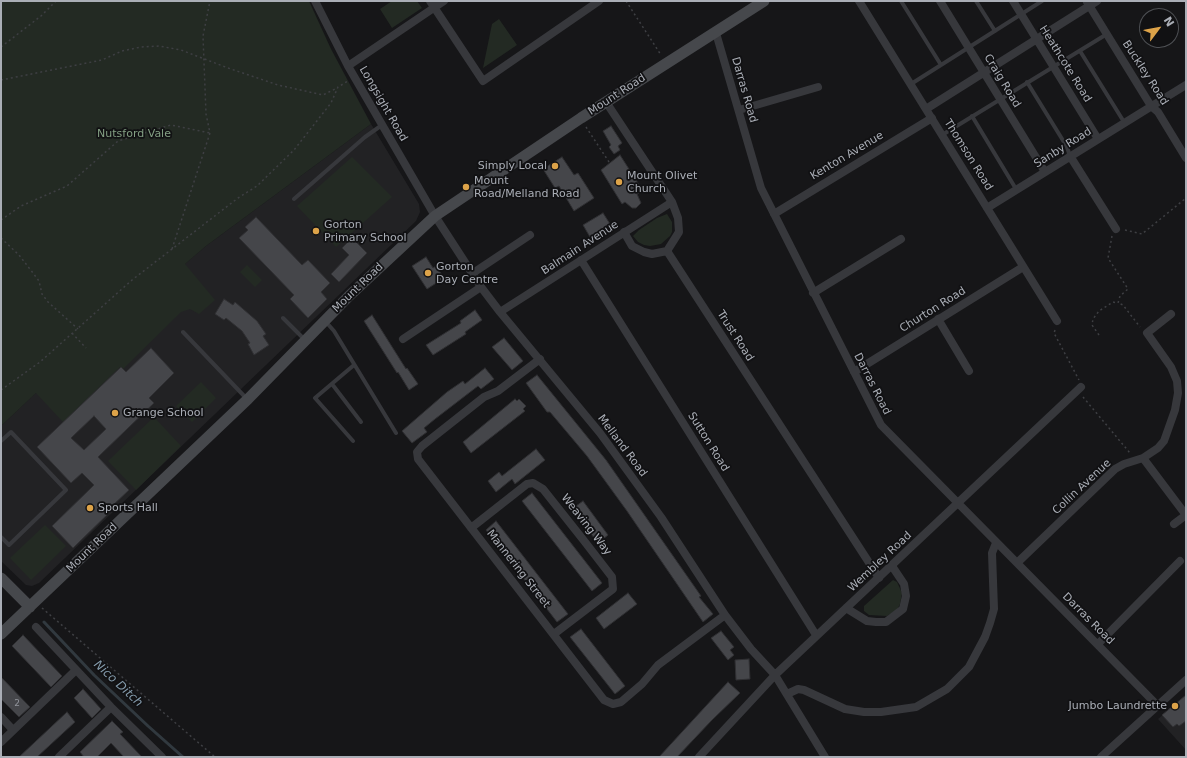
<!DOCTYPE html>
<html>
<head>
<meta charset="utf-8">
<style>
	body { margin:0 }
	#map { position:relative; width:1187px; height:758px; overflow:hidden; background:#161618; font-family:"DejaVu Sans",sans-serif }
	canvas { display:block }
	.frame { position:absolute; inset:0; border:2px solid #aaaeb6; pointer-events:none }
	.north { position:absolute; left:1139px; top:8px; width:40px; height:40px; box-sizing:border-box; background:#111113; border:1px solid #4e5054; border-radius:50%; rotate:58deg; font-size:11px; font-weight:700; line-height:16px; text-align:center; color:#aaaeb6 }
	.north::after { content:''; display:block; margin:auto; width:14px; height:18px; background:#dda349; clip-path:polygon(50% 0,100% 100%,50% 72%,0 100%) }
</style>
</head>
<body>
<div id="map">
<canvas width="1187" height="758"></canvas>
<div class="frame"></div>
<div class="north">N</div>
</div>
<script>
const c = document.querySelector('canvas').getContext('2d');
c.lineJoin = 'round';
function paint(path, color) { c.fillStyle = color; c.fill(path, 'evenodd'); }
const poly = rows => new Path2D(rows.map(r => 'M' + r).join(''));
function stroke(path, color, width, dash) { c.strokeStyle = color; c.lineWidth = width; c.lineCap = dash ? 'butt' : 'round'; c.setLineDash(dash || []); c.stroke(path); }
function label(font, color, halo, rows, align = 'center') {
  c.font = font + ' "DejaVu Sans",sans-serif'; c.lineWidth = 3.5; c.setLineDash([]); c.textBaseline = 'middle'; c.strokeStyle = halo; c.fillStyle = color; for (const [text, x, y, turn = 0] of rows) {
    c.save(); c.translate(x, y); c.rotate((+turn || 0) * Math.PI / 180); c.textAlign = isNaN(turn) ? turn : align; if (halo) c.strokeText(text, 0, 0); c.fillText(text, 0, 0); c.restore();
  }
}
const built = poly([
	[371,124,419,204,420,212,416,221,39,583,32,586,26,585,1,561,1,426,61,369,206,246],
	[1186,695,1186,750,1158,719]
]);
const green = poly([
	[1,1,309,1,331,49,371,124,206,246,185,264,215,300,199,314,190,309,181,312,123,369,120,367,63,422,36,393,1,426],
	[392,1,417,1,422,8,392,28,380,9],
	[499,19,517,45,483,68,492,24],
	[352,157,392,197,336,247,297,206],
	[667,214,672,222,672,232,670,236,661,244,650,246,644,245,638,242,633,236,639,230,657,218],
	[247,265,262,280,255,287,240,272],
	[201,382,216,398,192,422,176,406],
	[154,417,181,446,136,490,108,461],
	[45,525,66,546,31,580,10,558],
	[893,580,897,582,902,593,900,604,897,610,887,616,869,615,864,611,864,606]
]);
const stream = poly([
	[44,622,94,675,148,726,183,757]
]);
const building = poly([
	[611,126,622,143,618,146,620,150,614,154,609,147,611,145,603,131,611,126],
	[620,155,643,191,637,194,641,203,636,208,632,208,625,202,622,204,601,170,620,155],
	[562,157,574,175,578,173,594,198,574,211,559,186,555,188,543,169,562,157],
	[603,213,610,224,590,237,583,225,603,213],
	[256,217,302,265,308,260,330,283,321,292,327,299,308,318,290,299,294,295,239,238,248,230,245,227,256,217],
	[352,238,367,253,339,282,331,274,349,255,342,248,352,238],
	[426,257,433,268,436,266,444,278,427,289,412,266,426,257],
	[224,299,233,305,235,302,257,321,266,334,263,336,269,345,254,355,248,344,250,343,242,331,226,318,224,320,215,314,224,299],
	[475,310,482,320,465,332,466,334,433,355,426,345,461,323,460,321,475,310],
	[372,315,406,369,407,368,418,384,409,390,398,372,397,373,364,321,372,315],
	[504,338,523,361,512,370,492,347,504,338],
	[151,348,174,373,149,398,154,403,98,457,129,490,110,508,112,510,73,548,52,526,94,485,82,473,71,483,37,447,121,367,126,372,151,348],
	[94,416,106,429,84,450,71,438,94,416],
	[485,368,494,379,481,389,478,386,435,419,424,428,427,432,412,443,402,431,447,392,463,381,465,384,485,368],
	[537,375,606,460,701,596,699,597,713,614,703,622,627,511,587,456,550,412,547,412,526,383,537,375],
	[515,399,517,401,519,399,526,406,523,409,525,411,471,453,463,442,515,399],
	[536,449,545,460,515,484,512,479,496,492,488,481,499,472,502,476,536,449],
	[532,493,602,583,592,591,522,501,532,493],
	[583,501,608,535,598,543,572,509,583,501],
	[496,521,568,614,557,622,486,530,496,521],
	[628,593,637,604,604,629,596,618,628,593],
	[581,629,625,686,615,694,570,637,581,629],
	[721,631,734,647,730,650,734,655,728,660,711,638,721,631],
	[23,635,62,676,51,687,12,646,23,635],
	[749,659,750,679,736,680,735,660,749,659],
	[1,677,30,707,19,717,1,699,1,677],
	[728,682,740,693,712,720,677,757,659,757,728,682],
	[83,689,101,709,92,718,74,698,83,689],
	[1186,695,1186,721,1179,726,1177,724,1173,727,1162,715,1186,695],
	[67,712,75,722,37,757,19,757,67,712],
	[112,721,123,732,120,734,142,757,124,757,111,743,97,757,84,757,80,752,112,721]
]);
const path = poly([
	[626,1,661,55],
	[1,47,41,16,56,1],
	[1,80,102,60,122,51,141,47,159,46,181,50,228,68,278,85,323,95,337,88],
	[586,127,609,162],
	[1,220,21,206,67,186,118,141,171,125,210,133],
	[1125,230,1142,234,1186,198],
	[1112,236,1108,258,1128,289,1120,296,1118,303,1123,305,1140,327],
	[1,238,19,255,33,273,39,281,42,294,48,302,78,329],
	[172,249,210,133,206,114,203,36,210,1],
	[1055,330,1054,333,1079,380],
	[72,333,86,348],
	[1099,335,1092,325,1093,319,1099,311,1113,302,1118,303],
	[1,390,40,362,132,280,238,198,257,186,294,150,331,103,338,87,348,81],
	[1083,397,1130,453],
	[42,608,215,757]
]);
const lane = poly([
	[901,1,941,65],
	[976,1,995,31],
	[1080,51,1124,122],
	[1027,82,1067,147,1070,156],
	[911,84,1042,1],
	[972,116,1016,189],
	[942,135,1107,34],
	[294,199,365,137,382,125],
	[283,318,305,340],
	[326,322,334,331,396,433],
	[183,332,247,399],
	[332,384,361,422],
	[1,441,11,432,66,490,9,545,1,537],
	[353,441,315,398,354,365]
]);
const street = poly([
	[315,1,348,66,435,216,481,287,500,312,600,433,661,517,725,615,751,649,775,675,825,757],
	[430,1,483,81,599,1],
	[859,1,1057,321],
	[940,1,1045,172],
	[1013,1,1098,139],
	[1087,2,1151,106,1158,112,1186,158],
	[716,33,761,188,881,425,1158,706],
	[348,66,444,1],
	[606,102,672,202,678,218,679,232,667,251,879,578],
	[926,109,1097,1],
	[739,110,818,87],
	[1070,156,1116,229],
	[987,208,1186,85],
	[774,214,932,118],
	[624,232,632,246,644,252,652,254,667,251],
	[581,260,816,635],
	[473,273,530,235],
	[813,293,901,239],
	[500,312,672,202],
	[938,319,969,371],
	[403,339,481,287],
	[540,359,498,391,484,397,422,446,417,452,418,459,604,700,613,704,621,702,642,684,658,665,725,615],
	[854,372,1023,267],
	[1143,458,1186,515,1174,524],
	[471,528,527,484,533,483,543,489,585,542,612,577,613,589,554,634],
	[1017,563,1115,469,1124,464,1143,458,1158,448,1164,441,1175,410,1178,393,1177,381,1171,367,1147,333,1171,314],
	[846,608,867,621,876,622,886,622,903,609,906,596,904,584,892,566],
	[36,627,111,707,162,757],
	[1098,644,1180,561],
	[787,694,798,689,804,690,845,709,864,712,881,712,916,707,947,689,969,667,985,637,990,623,994,609,992,553,996,543],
	[1,717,13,730],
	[1,742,76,670],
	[59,757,111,707],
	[699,757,775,675,1081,387],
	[1101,757,1186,680]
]);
const secondary = poly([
	[1,578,30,607],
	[1,634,248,399,349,296,435,216,581,118,764,1]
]);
const markers = [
	[555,166,4,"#dda349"],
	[619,182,4,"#dda349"],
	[466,187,4,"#dda349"],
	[316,231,4,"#dda349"],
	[428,273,4,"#dda349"],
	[115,413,4,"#dda349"],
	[90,508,4,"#dda349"],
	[1175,706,4,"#dda349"]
];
const numberNames = [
	["2",17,704]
];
const streetNames = [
	["Heathcote Road",1065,64,58],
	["Buckley Road",1145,73,57],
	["Craig Road",1002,81,59],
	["Darras Road",744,90,74],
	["Mount Road",617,95,-33],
	["Longsight Road",383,104,60],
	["Sanby Road",1063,148,-32],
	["Thomson Road",968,155,58],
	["Kenton Avenue",847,156,-31],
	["Balmain Avenue",580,248,-33],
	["Mount Road",358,288,-44],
	["Churton Road",933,310,-32],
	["Trust Road",735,336,57],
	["Darras Road",872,384,63],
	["Sutton Road",708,442,58],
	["Melland Road",622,446,53],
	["Collin Avenue",1082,487,-43],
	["Weaving Way",586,525,52],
	["Mount Road",92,548,-44],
	["Wembley Road",880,562,-43],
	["Mannering Street",518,569,52],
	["Darras Road",1088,619,45]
];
const parkNames = [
	["Nutsford Vale",134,134]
];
const poiNames = [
	["Simply Local",547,166,"right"],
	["Mount Olivet",627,176],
	["Church",627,189],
	["Mount",474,181],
	["Road/Melland Road",474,194],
	["Gorton",324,225],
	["Primary School",324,238],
	["Gorton",436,267],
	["Day Centre",436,280],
	["Grange School",123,413],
	["Sports Hall",98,508],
	["Jumbo Laundrette",1167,706,"right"]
];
const waterNames = [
	["Nico Ditch",118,684,43]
];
paint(built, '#222224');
paint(green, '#232a23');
stroke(stream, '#31393f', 3);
paint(building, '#45464a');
stroke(building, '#303033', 1);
stroke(path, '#3e3f43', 1.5, [2, 3]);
stroke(lane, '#37383c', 4);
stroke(street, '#37383c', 8);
stroke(secondary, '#46484c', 11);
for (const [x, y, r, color] of markers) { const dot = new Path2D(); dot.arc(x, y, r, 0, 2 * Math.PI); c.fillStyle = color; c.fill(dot); stroke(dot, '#111113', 1.5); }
label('9px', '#91949b', null, numberNames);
label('11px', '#aaaeb6', '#111113', streetNames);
label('11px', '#839f83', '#111113', parkNames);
label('11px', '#aaaeb6', '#111113', poiNames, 'left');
label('italic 12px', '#859cad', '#111113', waterNames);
</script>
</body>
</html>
